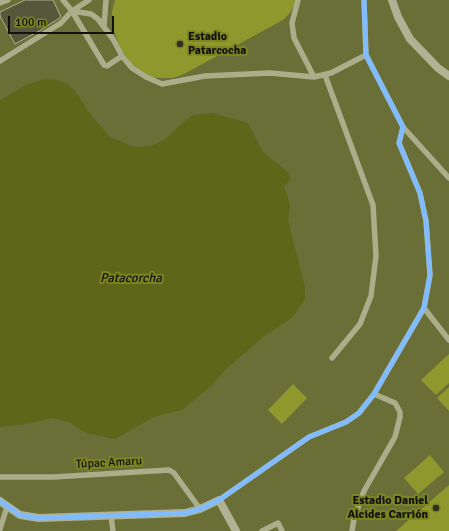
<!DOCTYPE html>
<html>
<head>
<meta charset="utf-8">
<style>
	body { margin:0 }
	#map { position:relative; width:449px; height:531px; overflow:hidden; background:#6a6f38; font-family:Signika,sans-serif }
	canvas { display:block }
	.scale { position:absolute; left:8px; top:16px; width:106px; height:18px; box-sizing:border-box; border:2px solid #111; border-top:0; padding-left:5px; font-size:12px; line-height:14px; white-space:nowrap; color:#111; -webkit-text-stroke:3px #7c8621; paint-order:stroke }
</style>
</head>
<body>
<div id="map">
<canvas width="449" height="531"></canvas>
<div class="scale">100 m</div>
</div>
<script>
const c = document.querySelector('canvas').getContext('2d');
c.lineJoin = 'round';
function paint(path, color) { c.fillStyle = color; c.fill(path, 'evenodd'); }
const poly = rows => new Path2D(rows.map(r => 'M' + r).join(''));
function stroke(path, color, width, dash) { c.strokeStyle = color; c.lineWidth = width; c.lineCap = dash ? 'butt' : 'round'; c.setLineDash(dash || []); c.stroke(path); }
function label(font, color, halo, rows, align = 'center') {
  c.font = font + ' Signika,sans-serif'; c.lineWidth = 4; c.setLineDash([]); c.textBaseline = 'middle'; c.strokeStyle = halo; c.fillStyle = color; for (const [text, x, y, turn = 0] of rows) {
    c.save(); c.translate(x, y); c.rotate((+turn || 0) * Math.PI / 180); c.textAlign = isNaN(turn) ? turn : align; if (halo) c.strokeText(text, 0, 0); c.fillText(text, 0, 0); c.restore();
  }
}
const green = poly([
	[115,0,297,0,290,13,283,20,184,74,173,78,161,78,150,77,139,71,129,61,122,50,116,37,112,23,112,12],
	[449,354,449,383,436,395,421,380],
	[293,384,307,398,282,424,268,410],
	[449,387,449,411,437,398],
	[430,455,444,472,418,494,404,478],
	[449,485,449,531,396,531]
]);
const water = poly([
	[54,79,66,83,75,91,89,112,110,137,134,147,151,146,164,140,192,115,213,113,248,123,263,152,289,173,290,180,284,186,290,205,288,220,305,287,305,300,292,318,263,337,224,371,212,385,182,410,154,417,115,439,86,433,69,422,52,418,26,424,0,427,0,100,28,84,42,80]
]);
const building = poly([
	[25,0,53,0,61,17,41,30,15,44,0,16,0,12,25,0]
]);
const street = poly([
	[63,0,72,11,91,14,98,19,113,39,122,56,132,68,146,77,162,84,205,76,270,73,314,77,331,73,366,55],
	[298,0,292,23,294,38,314,77],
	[0,3,8,0],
	[72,11,104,65,107,66,122,56],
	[104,26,106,0],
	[0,61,61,23,72,11,89,0],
	[325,75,373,205,376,256,371,296,360,324,332,358],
	[403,127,449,178],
	[424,308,449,340],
	[0,477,54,477,169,470,174,473,200,509],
	[219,500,309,437,346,422,359,413,374,394,424,308,430,275,426,221,420,193,399,143,403,127,366,55,364,0],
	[111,516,113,531],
	[0,529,7,507],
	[262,531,278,523,282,531],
	[352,531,354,519,364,491,395,437,400,417,400,412,395,403,374,394]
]);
const secondary = poly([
	[392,0,398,17,410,39,438,68,449,76],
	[0,501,20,515,39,518,185,513,200,509,219,500,236,531]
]);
const cycleway = poly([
	[0,501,20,515,39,518,185,513,200,509,219,500,309,437,346,422,359,413,374,394,424,308,430,275,426,221,420,193,399,143,403,127,366,55,364,0]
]);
const markers = [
	[180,44,4,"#30321f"],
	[436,508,4,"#30321f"]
];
const poiNames = [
	["Estadio",188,37],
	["Patarcocha",188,51],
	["Estadio Daniel",428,501,"right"],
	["Alcides Carrión",428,515,"right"]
];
const streetNames = [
	["Túpac Amaru",109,463,-3]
];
const waterNames = [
	["Patacorcha",131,279]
];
paint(green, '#8e982d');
paint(water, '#5e661a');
paint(building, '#55583b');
stroke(building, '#b0b392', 1);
stroke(street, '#abae8a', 5.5);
stroke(secondary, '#b0b393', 8);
stroke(cycleway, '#80bcff', 5);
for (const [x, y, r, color] of markers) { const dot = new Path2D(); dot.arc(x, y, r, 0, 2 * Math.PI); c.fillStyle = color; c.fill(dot); stroke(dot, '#7c8621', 1.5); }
label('bold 12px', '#111', '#7c8621', poiNames, 'left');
label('12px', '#111', '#7c8621', streetNames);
label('italic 13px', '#111', '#7c8621', waterNames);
</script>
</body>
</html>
